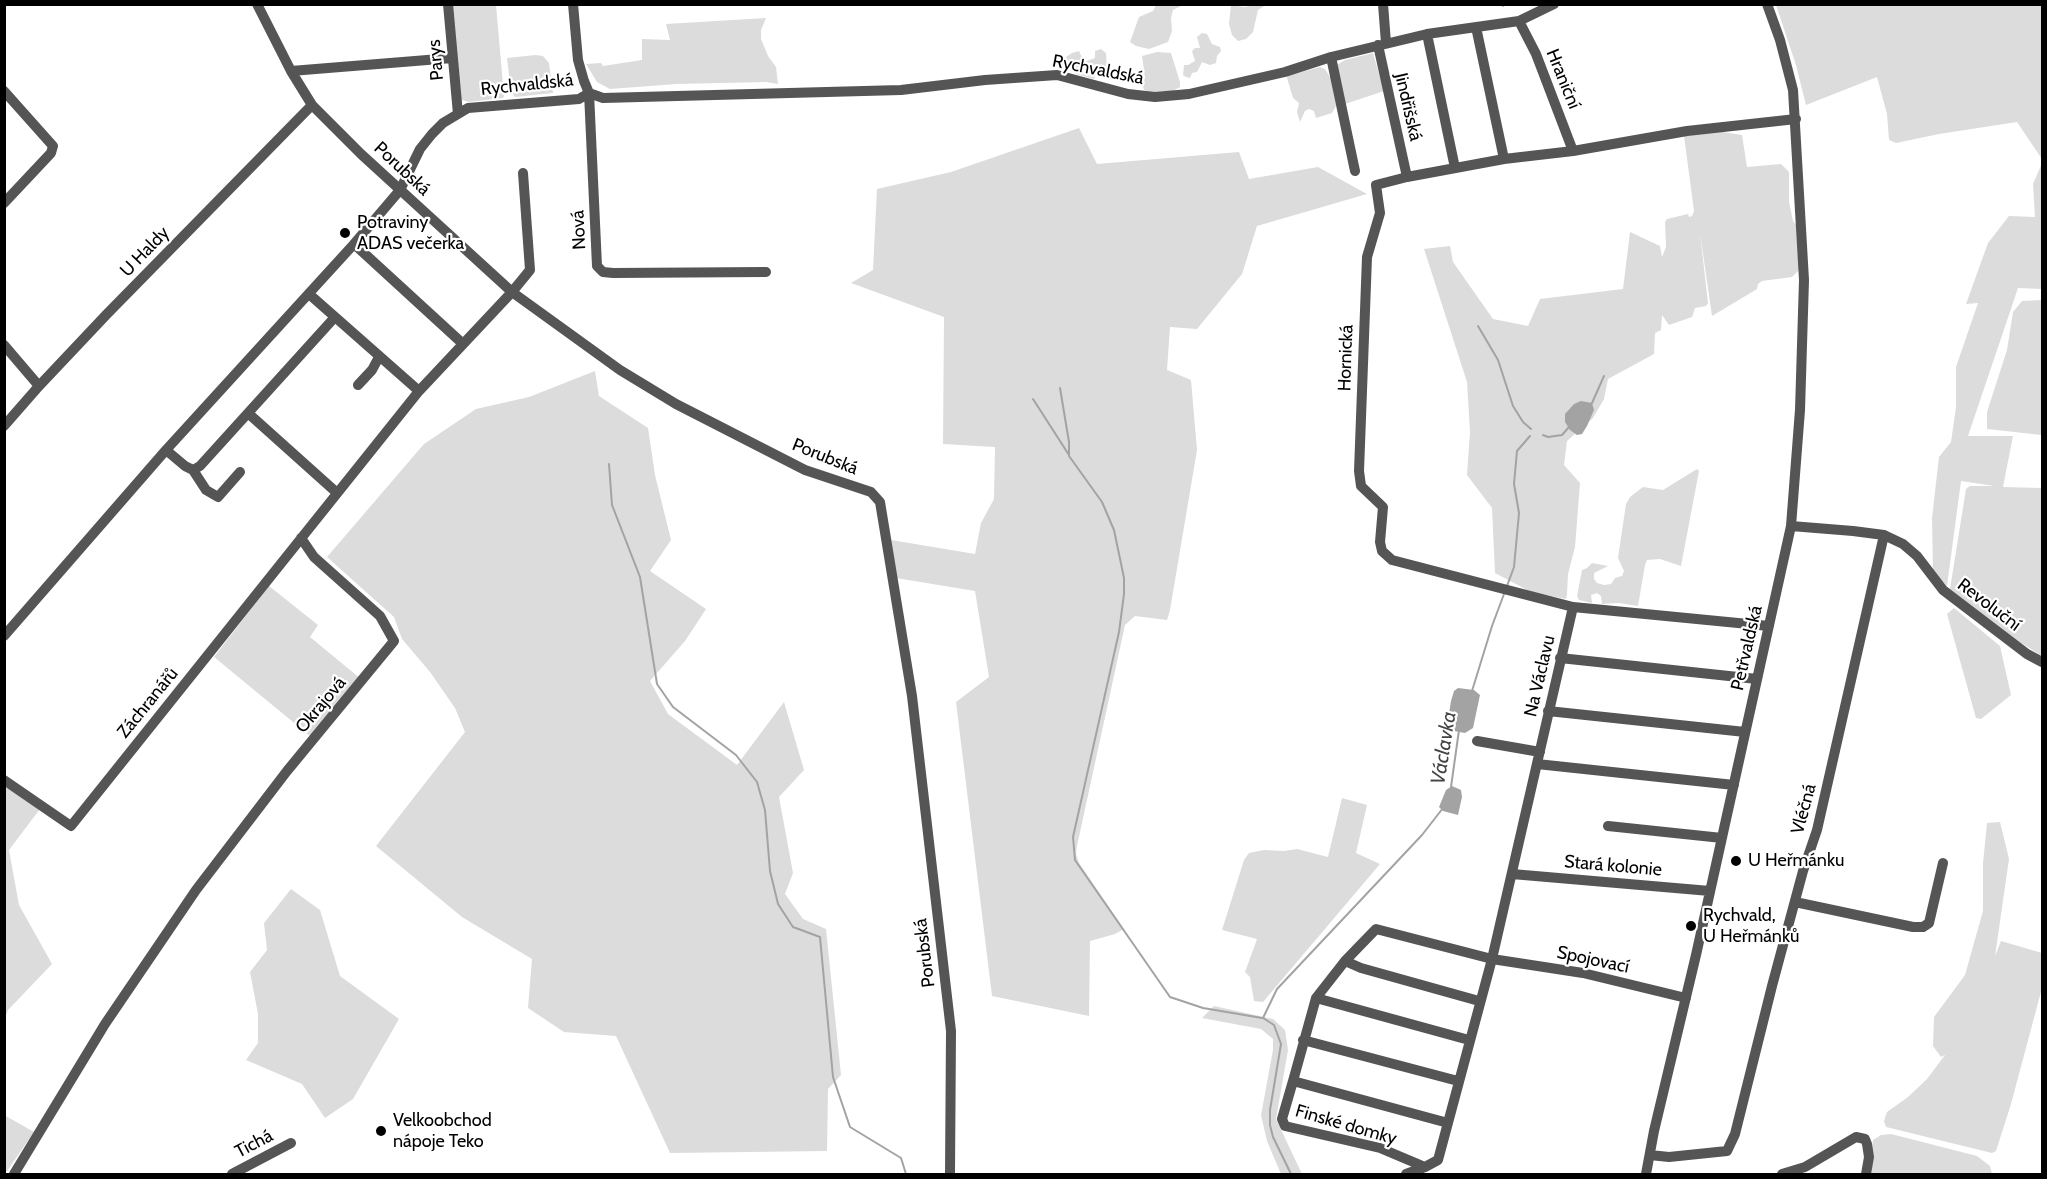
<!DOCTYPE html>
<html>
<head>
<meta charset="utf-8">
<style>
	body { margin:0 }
	#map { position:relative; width:2047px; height:1179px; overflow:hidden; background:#fff; font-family:Cabin,sans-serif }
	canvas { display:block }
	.frame { position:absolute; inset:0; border:6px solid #000; pointer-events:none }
</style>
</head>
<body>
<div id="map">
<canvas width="2047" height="1179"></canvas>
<div class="frame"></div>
</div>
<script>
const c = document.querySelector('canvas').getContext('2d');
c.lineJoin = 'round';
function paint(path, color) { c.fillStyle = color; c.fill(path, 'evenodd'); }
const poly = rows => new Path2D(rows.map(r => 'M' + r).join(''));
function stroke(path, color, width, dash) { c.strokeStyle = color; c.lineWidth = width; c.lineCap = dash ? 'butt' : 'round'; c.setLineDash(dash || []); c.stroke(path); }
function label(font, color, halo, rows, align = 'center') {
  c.font = font + ' Cabin,sans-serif'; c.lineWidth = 4.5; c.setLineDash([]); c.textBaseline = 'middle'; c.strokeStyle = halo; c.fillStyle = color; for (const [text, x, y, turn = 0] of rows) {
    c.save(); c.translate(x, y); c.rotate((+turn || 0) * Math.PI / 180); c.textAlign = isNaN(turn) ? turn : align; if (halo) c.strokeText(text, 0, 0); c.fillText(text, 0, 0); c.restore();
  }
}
const green = poly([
	[451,5,496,5,504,96,503,98,469,102,462,100,459,96],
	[1156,5,1183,5,1173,10,1171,18,1172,31,1168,42,1149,49,1136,46,1130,42,1139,17,1153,11],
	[1231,5,1244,7,1250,6,1250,5,1266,5,1258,10,1253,32,1246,39,1238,41,1232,35,1229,24],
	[1776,5,2042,5,2042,159,2017,122,1939,134,1896,143,1889,140,1887,114,1877,77,1806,105,1796,65],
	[766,18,761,30,761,39,768,56,776,67,778,84,766,82,676,84,610,89,597,82,586,64,601,63,603,66,642,60,642,39,670,40,666,24],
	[1202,33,1207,34,1212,44,1220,47,1221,51,1217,56,1216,63,1210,65,1202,62,1197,72,1192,73,1190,78,1186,77,1183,75,1184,65,1188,65,1195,61,1192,51,1195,48,1200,48,1197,37],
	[1101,49,1106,53,1107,67,1096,73,1094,79,1076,74,1069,67,1066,57,1072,53,1079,51,1084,62,1095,58,1095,51],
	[1157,52,1171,53,1180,82,1180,87,1173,91,1155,93,1144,90,1142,82,1145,78,1142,56],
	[1373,53,1384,91,1342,105,1337,65,1345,60],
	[536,55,543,56,549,63,553,93,515,97,511,92,507,58],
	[1320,67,1325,69,1331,79,1336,106,1332,113,1316,118,1314,111,1309,109,1305,111,1300,122,1297,112,1299,103,1293,98,1287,78,1288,76],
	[1079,128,1097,164,1239,152,1249,179,1318,167,1367,194,1257,226,1242,274,1197,329,1170,327,1167,370,1191,380,1197,450,1170,610,1167,620,1135,616,1125,625,1077,846,1076,854,1079,863,1124,929,1115,934,1090,941,1089,1016,992,996,956,702,989,677,975,591,896,578,891,540,975,554,981,523,994,499,995,447,943,444,944,317,851,283,873,270,877,189,951,172],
	[1716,131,1742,135,1747,167,1781,164,1789,172,1789,202,1793,221,1796,225,1799,270,1792,277,1762,281,1758,284,1757,289,1712,316,1700,233,1708,303,1706,306,1695,308,1692,317,1669,325,1662,315,1661,330,1655,333,1654,354,1608,379,1604,399,1593,418,1567,441,1564,465,1580,483,1575,547,1568,574,1567,594,1566,599,1531,592,1495,573,1492,508,1467,475,1470,432,1467,382,1424,249,1450,246,1453,262,1493,319,1528,326,1540,299,1623,289,1630,232,1660,246,1662,257,1666,247,1665,222,1667,219,1688,214,1689,217,1692,216,1694,211,1684,136],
	[2042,163,2042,289,2018,288,1968,436,2013,436,2003,487,2042,488,2042,656,2018,641,1950,589,1966,489,1970,486,1994,486,1961,481,1947,586,1933,573,1932,518,1939,457,1951,442,1956,407,1956,367,1978,303,1966,304,1988,243,2009,216,2035,217,2033,184],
	[2042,300,2042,435,1987,429,1987,412,2007,350,2013,312,2022,301],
	[595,371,599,396,648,428,655,475,671,540,650,571,706,609,685,641,650,681,668,714,737,765,784,702,804,770,779,797,793,873,785,894,803,919,826,929,841,1075,828,1089,827,1151,670,1153,616,1036,564,1032,528,1008,532,959,462,917,376,846,465,732,455,708,430,672,402,639,394,617,327,557,424,444,476,409,529,397],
	[1697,469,1699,471,1681,566,1660,559,1647,560,1645,565,1638,606,1619,603,1602,604,1601,596,1597,593,1591,595,1592,603,1579,600,1577,596,1582,570,1587,568,1592,563,1608,566,1594,573,1594,579,1597,583,1604,585,1611,584,1615,578,1622,576,1624,571,1618,558,1626,504,1630,497,1643,487,1663,490],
	[269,586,318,625,310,637,361,679,310,736,214,657],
	[1954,608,2000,646,2011,695,1981,719,1976,718,1947,614],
	[7,788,40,809,9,850,19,905,52,964,8,1010,5,1018,4,790],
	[1342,798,1367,805,1356,853,1380,864,1263,1002,1254,1001,1250,977,1245,972,1257,939,1222,930,1244,860,1249,853,1264,850,1284,851,1297,849,1328,857],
	[2000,822,2009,859,1995,956,2001,941,2042,953,2042,988,2011,1104,1996,1151,1992,1153,1886,1127,1884,1121,1887,1112,1908,1097,1927,1079,1945,1055,1941,1057,1933,1046,1934,1017,1965,975,1983,911,1983,863,1987,823],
	[291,889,320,910,340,976,399,1019,353,1099,325,1118,302,1084,246,1060,258,1043,258,1014,250,972,267,950,264,923],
	[1214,1006,1273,1019,1285,1030,1288,1050,1276,1119,1302,1174,1281,1174,1267,1141,1261,1115,1273,1050,1273,1039,1261,1029,1202,1018],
	[4,1115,34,1132,5,1174],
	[1891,1134,1977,1156,1990,1166,1992,1174,1869,1174,1873,1140,1881,1135]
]);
const water = poly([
	[1581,401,1592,403,1594,410,1587,426,1582,434,1577,435,1570,430,1565,422,1565,414,1574,404],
	[1458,688,1474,690,1480,695,1473,728,1465,733,1454,731,1447,726,1451,701,1454,691],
	[1452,786,1461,790,1462,797,1458,815,1443,811,1439,807,1446,790]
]);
const stream = poly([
	[1503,4,1503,6],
	[1478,326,1498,360,1513,406,1523,422,1531,429],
	[1060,388,1069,442,1069,456,1102,502,1114,530,1124,578,1124,594,1119,632,1073,837,1075,860,1170,997,1203,1008,1262,1018],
	[1033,399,1069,455],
	[1592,403,1604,376],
	[1543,435,1548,437,1562,435,1569,427],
	[609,464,612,505,640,577,657,684,673,707,736,755,757,782,765,810,770,871,778,904,793,927,820,937,833,1077,850,1127,901,1158,906,1174],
	[1507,586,1514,567,1519,513,1514,484,1517,451,1530,436],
	[1472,691,1492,626,1504,594],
	[1451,787,1459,730],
	[1291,1174,1273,1137,1270,1125,1270,1110,1281,1044,1274,1025,1263,1018,1277,989,1422,835,1443,808]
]);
const minor = poly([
	[257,4,291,71,312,105,361,154,512,292,620,370,676,404,805,470,871,492,880,502,912,696,951,1031,950,1174],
	[448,4,458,114],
	[573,4,578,60,584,81,589,93,603,98,901,90,985,80,1057,75,1128,94,1155,97,1189,94,1285,72,1331,57,1427,34,1519,21,1554,4],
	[1383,4,1386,43],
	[1519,21,1536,54,1573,151],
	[1476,27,1504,159],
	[1427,34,1455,168],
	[1378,45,1407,177],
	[1331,57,1355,171],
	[291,71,452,58],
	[4,91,53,146,51,153,4,203],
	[354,244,462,343],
	[309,294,419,391],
	[4,345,39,386],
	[358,385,372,370,379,357],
	[249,414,336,492],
	[4,426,39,386,106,315,312,105],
	[166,450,185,466,193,470,200,466,335,317],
	[193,470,206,490,218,497,240,472],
	[1791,526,1853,531,1884,535,1903,544,1917,556,1943,590,2027,654,2042,662],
	[1769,626,1573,607,1392,560,1382,551,1380,542,1383,507,1361,486,1359,471,1367,257,1380,213,1376,185,1407,177,1504,159,1573,151,1687,131,1796,119],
	[4,636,166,450,354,244,400,190,420,149,432,134,443,123,468,108,579,99,589,93,597,266,603,272,613,273,766,272],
	[1560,658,1757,679],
	[1548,711,1745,732],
	[1477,741,1540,752],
	[1537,764,1734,785],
	[4,780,71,826,419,391,512,292,530,270,523,173],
	[1608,826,1722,838],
	[1512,874,1710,891],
	[1795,902,1913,927,1923,927,1929,923,1943,863],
	[1345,961,1361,968,1479,1001],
	[1316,998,1469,1040],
	[1303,1040,1458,1081],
	[1293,1081,1282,1119,1285,1126,1380,1148,1425,1167,1438,1160,1492,959,1573,607],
	[1448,1123,1293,1081,1316,998,1345,961,1376,929,1492,959,1583,973,1686,998],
	[1650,1155,1669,1157,1727,1151,1735,1134,1772,986,1803,871,1817,830,1884,535],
	[14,1174,105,1024,196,890,287,771,394,641,380,616,314,557,301,538],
	[232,1174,291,1143],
	[1406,1174,1425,1167],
	[1646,1174,1654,1131,1696,955,1791,526,1800,410,1804,280,1793,90,1780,40,1767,4],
	[1782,1174,1805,1167,1856,1137,1865,1139,1867,1144,1869,1157,1866,1174]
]);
const markers = [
	[345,233,6,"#000"],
	[1736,861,6,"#000"],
	[1691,926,6,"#000"],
	[381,1131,6,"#000"]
];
const streetNames = [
	["Parys",436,60,-95],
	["Rychvaldská",1098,70,11],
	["Hraniční",1563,79,68],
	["Rychvaldská",527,85,-6],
	["Jindřišská",1408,107,77],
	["Porubská",402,169,43],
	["Nová",579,230,-93],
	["U Haldy",145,252,-46],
	["Hornická",1346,358,-88],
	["Porubská",825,457,22],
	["Revoluční",1989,605,37],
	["Petřvaldská",1747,648,-77],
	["Na Václavu",1540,676,-77],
	["Záchranářů",148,703,-51],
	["Okrajová",321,705,-50],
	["Vléčná",1804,809,-75],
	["Stará kolonie",1613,866,5],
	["Porubská",925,953,-97],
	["Spojovací",1593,960,12],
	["Finské domky",1346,1125,16],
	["Tichá",254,1144,-28]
];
const poiNames = [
	["Potraviny",357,223],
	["ADAS večerka",357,244],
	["U Heřmánku",1748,861],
	["Rychvald,",1703,916],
	["U Heřmánků",1703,937],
	["Velkoobchod",393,1121],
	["nápoje Teko",393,1142]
];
const waterNames = [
	["Václavka",1444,748,-81]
];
paint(green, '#dcdcdc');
paint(water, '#a3a3a3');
stroke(stream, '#a3a3a3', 2);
stroke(minor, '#555', 10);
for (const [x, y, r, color] of markers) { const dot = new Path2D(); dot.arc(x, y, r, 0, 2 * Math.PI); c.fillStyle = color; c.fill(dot); stroke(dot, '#fff', 2); }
label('18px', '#000', '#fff', streetNames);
label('18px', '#000', '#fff', poiNames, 'left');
label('italic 20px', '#444', '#fff', waterNames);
</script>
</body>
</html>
